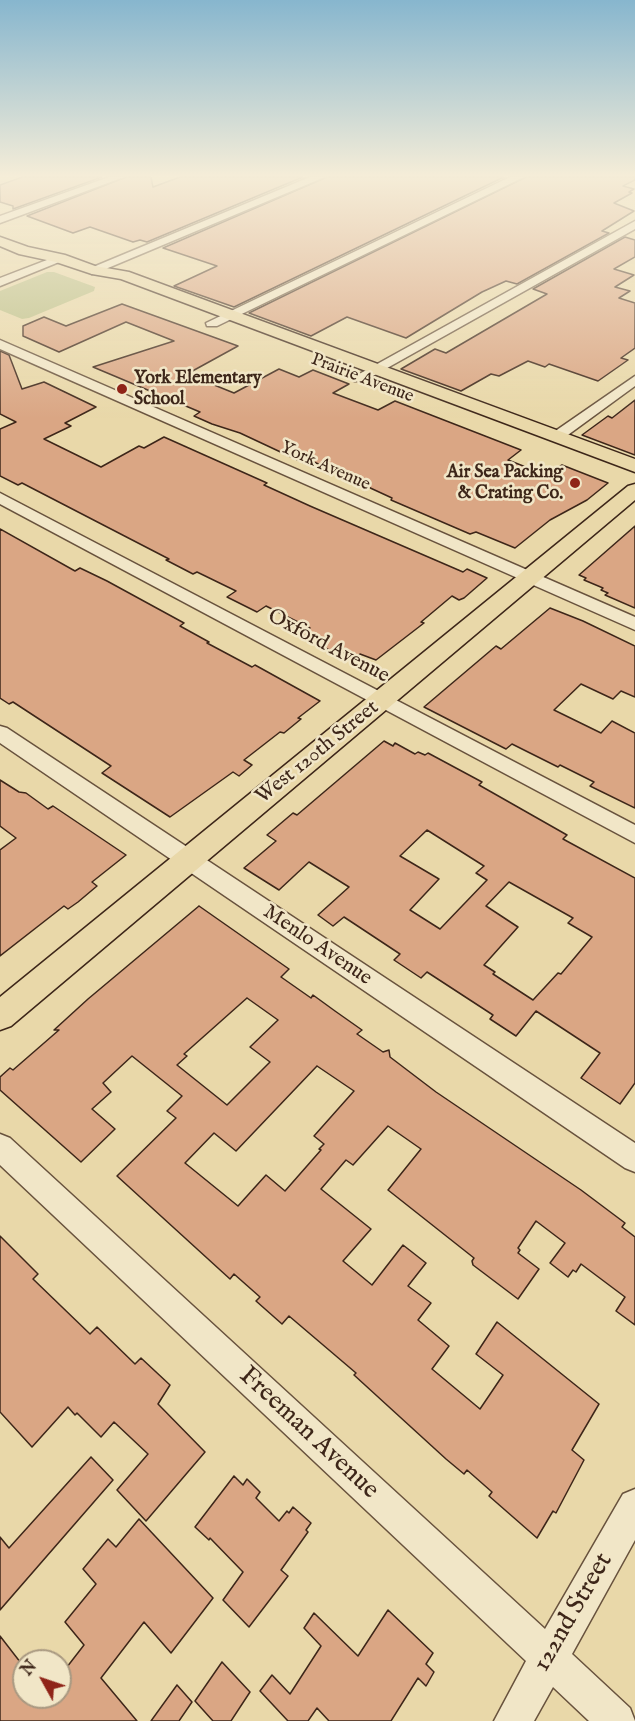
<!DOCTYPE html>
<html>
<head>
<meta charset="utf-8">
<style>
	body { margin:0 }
	#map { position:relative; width:635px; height:1721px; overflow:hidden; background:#e9d8a9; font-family:"IM FELL English",serif }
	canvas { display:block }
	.north { position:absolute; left:12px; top:1649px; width:60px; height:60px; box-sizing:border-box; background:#f1e6c7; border:2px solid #a99981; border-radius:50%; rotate:310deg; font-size:16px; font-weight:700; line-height:24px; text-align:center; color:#3d2619 }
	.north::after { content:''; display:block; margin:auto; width:21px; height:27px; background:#8f2418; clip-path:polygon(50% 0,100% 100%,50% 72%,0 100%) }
</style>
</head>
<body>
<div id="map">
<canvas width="635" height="1721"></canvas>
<div class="north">N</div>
</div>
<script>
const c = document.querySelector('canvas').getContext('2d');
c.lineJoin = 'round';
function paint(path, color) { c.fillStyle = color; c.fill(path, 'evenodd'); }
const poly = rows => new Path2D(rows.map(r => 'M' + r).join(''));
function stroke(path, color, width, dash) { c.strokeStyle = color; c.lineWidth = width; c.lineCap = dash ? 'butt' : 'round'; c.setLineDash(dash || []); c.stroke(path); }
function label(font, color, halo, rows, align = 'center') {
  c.font = font + ' "IM FELL English",serif'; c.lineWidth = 5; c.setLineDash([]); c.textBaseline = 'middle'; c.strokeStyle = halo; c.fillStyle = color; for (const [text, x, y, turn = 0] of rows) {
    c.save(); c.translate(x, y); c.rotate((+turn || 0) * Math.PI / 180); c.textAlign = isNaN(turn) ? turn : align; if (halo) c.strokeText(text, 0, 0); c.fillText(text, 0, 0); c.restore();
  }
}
const green = poly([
	[47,272,54,272,95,287,94,291,29,318,22,319,0,310,0,291]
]);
const building = poly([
	[22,177,102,177,13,209,13,206,0,202,0,185,22,177],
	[126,177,151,177,153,187,180,177,303,177,147,242,140,240,133,242,90,227,73,233,27,216,126,177],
	[327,177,504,177,234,307,174,286,217,266,163,248,327,177],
	[526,177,635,177,635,180,623,186,634,189,629,192,632,193,614,203,634,211,602,231,609,233,517,284,506,281,482,292,406,338,347,317,311,336,249,313,526,177],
	[625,237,635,240,635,257,614,269,634,275,615,287,630,291,619,298,635,303,635,348,621,358,628,360,598,381,549,364,545,367,528,361,499,376,491,374,461,391,401,369,435,349,446,353,547,294,533,289,625,237],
	[122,304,238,346,187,374,234,393,279,369,299,377,313,370,349,384,333,393,378,410,395,401,521,450,508,460,546,475,562,465,608,483,587,500,550,520,515,548,476,532,470,534,391,500,392,498,314,462,309,465,304,463,240,433,212,424,194,416,200,412,93,367,174,341,126,322,59,352,23,336,23,326,44,317,66,326,122,304],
	[0,351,9,355,22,389,44,382,96,407,65,423,71,426,44,439,101,467,139,446,144,448,164,437,267,483,264,485,310,506,463,572,467,569,487,578,464,598,459,600,452,596,421,622,424,623,376,660,360,654,355,658,337,650,333,652,300,635,310,628,266,606,257,612,227,597,236,591,197,572,193,574,166,560,169,559,22,483,18,485,0,476,0,429,16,422,0,414,0,351],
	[635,400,635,455,582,435,608,416,612,418,635,400],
	[635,526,635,608,605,595,608,593,601,590,603,588,584,580,586,578,579,575,635,526],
	[0,529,75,571,80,568,107,581,184,623,180,626,209,642,207,643,252,667,255,665,320,701,298,718,301,719,284,733,280,732,244,760,252,765,239,776,233,772,170,817,102,773,111,766,13,702,9,704,0,698,0,529],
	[550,608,583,621,635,646,635,697,621,691,613,699,581,684,554,710,601,733,612,721,635,733,635,808,590,786,594,782,560,765,558,767,512,744,506,749,424,707,496,646,501,649,550,608],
	[384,741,393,746,395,743,415,754,418,752,425,755,428,753,482,782,479,785,567,835,563,839,635,878,635,1083,620,1104,581,1078,600,1053,536,1011,516,1036,490,1019,493,1015,427,972,421,978,394,960,400,954,344,917,333,926,318,915,349,887,309,862,279,890,244,868,276,841,267,835,293,813,297,815,384,741],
	[427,830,484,866,476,873,487,880,440,929,410,910,439,879,400,856,427,830],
	[509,882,573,918,568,923,592,937,561,974,558,973,533,1000,493,974,495,972,484,965,518,927,486,906,509,882],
	[0,780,19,792,26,793,48,809,53,806,126,855,92,882,97,886,78,902,68,909,64,906,0,956,0,850,16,838,0,826,0,780],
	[199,906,289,969,281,977,311,998,313,995,335,1011,362,1030,357,1034,383,1052,389,1050,390,1057,436,1092,581,1190,625,1223,622,1227,635,1237,635,1325,616,1311,625,1297,581,1264,576,1272,573,1270,568,1277,550,1263,565,1243,536,1221,518,1248,520,1250,518,1253,539,1269,518,1299,473,1265,472,1261,474,1258,388,1190,421,1149,388,1126,353,1165,346,1160,321,1189,371,1229,343,1261,372,1285,403,1245,426,1263,408,1286,431,1303,418,1320,449,1346,432,1369,480,1409,503,1375,476,1354,497,1322,599,1404,572,1450,584,1460,556,1513,553,1511,537,1538,489,1496,492,1492,467,1470,464,1474,446,1459,354,1375,356,1373,289,1316,282,1324,256,1301,260,1297,234,1274,230,1279,117,1176,176,1118,167,1111,182,1096,132,1056,103,1083,111,1092,92,1109,115,1129,81,1162,0,1090,0,1077,10,1068,13,1070,59,1030,54,1030,88,999,199,906],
	[247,998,278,1020,250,1047,270,1062,227,1105,177,1065,187,1056,184,1054,247,998],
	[317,1066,354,1091,314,1136,324,1144,319,1149,321,1150,285,1191,266,1175,238,1206,185,1163,214,1133,236,1151,317,1066],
	[0,1236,38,1274,33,1279,90,1334,97,1327,135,1364,141,1358,170,1385,158,1404,205,1452,146,1521,117,1490,148,1454,114,1422,101,1437,77,1413,75,1415,68,1407,32,1447,0,1412,0,1236],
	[91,1457,113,1480,0,1610,0,1537,9,1548,91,1457],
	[234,1476,243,1485,247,1479,260,1492,256,1498,279,1521,287,1511,289,1513,293,1507,311,1523,306,1530,308,1532,281,1570,288,1576,249,1627,223,1600,243,1572,210,1538,209,1540,195,1527,234,1476],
	[139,1519,213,1598,171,1653,144,1622,101,1678,137,1721,0,1721,0,1636,24,1667,24,1697,60,1697,60,1676,84,1645,65,1622,96,1584,83,1569,108,1539,116,1547,139,1519],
	[388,1610,433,1653,426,1664,434,1672,426,1686,418,1678,391,1721,329,1721,317,1708,308,1721,288,1721,260,1691,272,1675,290,1694,321,1646,304,1628,314,1613,358,1656,388,1610],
	[222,1662,250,1692,231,1721,213,1721,195,1701,222,1662],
	[177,1685,192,1702,179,1721,151,1721,177,1685]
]);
const minor = poly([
	[109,177,124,177,0,223,0,216,109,177],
	[310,177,325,177,96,273,92,274,86,270,310,177],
	[510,177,524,177,217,326,207,326,206,323,510,177],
	[635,221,635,229,364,381,354,381,352,378,635,221],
	[60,255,64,256,64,260,0,286,0,278,60,255],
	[0,340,635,617,635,630,0,349,0,340],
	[635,376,635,386,561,440,551,440,549,437,551,434,635,376],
	[0,493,635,825,635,843,0,504,0,493],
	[0,726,7,728,635,1143,635,1172,625,1168,0,743,0,726],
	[0,1134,10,1138,545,1629,623,1494,635,1489,635,1540,572,1654,630,1708,635,1721,589,1721,553,1687,534,1721,494,1721,526,1661,0,1165,0,1134]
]);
const major = poly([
	[0,237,28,247,65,255,95,266,129,272,635,459,635,472,121,279,92,274,56,262,19,254,0,246,0,237],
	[635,484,635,500,11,1026,0,1030,0,997,628,486,635,484]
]);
const markers = [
	[122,389,6,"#8f2418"],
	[575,483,6,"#8f2418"]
];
const farPoinames = [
	["York Elementary",134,379],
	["School",134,400],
	["Air Sea Packing",563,473,"right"],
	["& Crating Co.",563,494,"right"]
];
const farStreetnames = [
	["Prairie Avenue",362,379,21],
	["York Avenue",325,467,24]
];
const streetNames = [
	["Oxford Avenue",328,647,28],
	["West 120th Street",318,753,-39],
	["Menlo Avenue",317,946,34]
];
const nearStreetnames = [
	["Freeman Avenue",308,1434,43],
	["122nd Street",574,1613,-60]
];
paint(green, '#babe85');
paint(building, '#daa684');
stroke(building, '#3d2619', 1.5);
stroke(minor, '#68523d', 3);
stroke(major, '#3d2619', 3);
paint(minor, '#f1e6c7');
paint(major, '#e9d8a9');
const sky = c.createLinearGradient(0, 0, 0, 418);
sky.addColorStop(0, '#87b6ce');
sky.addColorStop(0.42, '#f5edd8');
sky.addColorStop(1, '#f5edd800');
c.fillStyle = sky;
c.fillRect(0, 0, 635, 418);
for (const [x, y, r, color] of markers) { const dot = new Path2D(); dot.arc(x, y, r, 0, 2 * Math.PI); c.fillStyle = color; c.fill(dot); stroke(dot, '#f1e6c7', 2); }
label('bold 18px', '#3d2619', '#f1e6c7', farPoinames, 'left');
label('18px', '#3d2619', '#f1e6c7', farStreetnames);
label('21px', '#3d2619', '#f1e6c7', streetNames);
label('26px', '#3d2619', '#f1e6c7', nearStreetnames);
</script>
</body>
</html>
